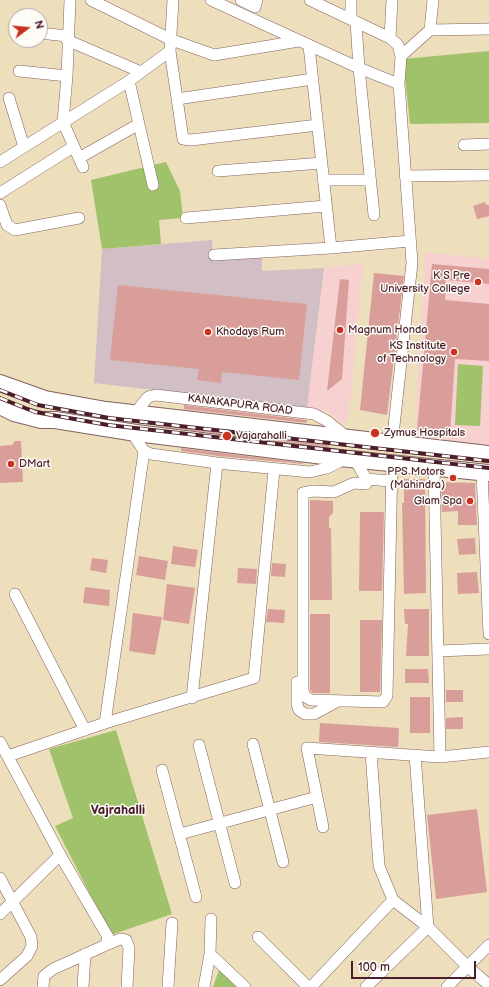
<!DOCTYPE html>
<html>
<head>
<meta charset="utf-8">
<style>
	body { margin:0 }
	#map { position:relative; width:489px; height:987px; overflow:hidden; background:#eddebc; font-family:"Balsamiq Sans",sans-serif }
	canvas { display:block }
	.north { position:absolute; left:8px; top:8px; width:40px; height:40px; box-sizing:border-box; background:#fdfcf7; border:1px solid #b5a4a5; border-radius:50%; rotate:74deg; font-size:11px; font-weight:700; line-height:16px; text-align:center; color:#4a1f2b }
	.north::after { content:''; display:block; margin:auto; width:14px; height:18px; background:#c8321e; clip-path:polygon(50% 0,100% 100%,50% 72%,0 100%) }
	.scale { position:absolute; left:351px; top:961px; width:125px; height:18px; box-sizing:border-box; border:2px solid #4a1f2b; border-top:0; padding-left:5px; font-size:12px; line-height:14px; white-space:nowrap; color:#4a1f2b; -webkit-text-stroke:3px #fdfcf7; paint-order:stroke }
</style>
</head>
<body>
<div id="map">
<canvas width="489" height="987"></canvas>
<div class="north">N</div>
<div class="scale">100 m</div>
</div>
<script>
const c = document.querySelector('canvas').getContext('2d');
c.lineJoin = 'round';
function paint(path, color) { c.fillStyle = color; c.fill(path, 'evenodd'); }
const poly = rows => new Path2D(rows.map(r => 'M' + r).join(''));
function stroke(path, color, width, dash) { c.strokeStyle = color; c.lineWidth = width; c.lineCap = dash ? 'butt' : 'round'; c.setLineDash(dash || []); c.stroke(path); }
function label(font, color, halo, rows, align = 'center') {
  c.font = font + ' "Balsamiq Sans",sans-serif'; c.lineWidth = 3; c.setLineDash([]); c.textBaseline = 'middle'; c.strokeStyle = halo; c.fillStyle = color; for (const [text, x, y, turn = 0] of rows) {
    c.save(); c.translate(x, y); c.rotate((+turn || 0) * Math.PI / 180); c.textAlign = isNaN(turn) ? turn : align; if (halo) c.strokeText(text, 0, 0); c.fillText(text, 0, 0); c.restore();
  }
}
const built = poly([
	[426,252,489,259,489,452,414,445],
	[363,263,348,423,338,422,329,412,307,408,324,268]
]);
const industrial = poly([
	[212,240,213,257,262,255,262,271,324,268,307,408,94,383,102,249]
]);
const green = poly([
	[489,51,489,123,410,124,403,59],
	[166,162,180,191,183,218,159,220,161,244,102,249,91,180],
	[458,364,483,366,480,426,455,425],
	[116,730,172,914,111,935,55,826,73,818,49,749],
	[219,970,236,987,213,987]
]);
const building = poly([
	[485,202,486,205,489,205,489,216,477,219,473,206],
	[432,264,489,269,489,284,446,280,445,300,489,304,489,361,455,359,450,434,417,431],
	[374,273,404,276,387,415,360,410],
	[340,279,349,280,342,379,327,391],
	[118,285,307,304,299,380,222,372,221,383,197,380,199,369,110,360],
	[184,405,307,420,307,423,184,409],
	[156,425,329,445,329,447,156,426],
	[15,441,21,441,23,482,0,483,0,446,12,445],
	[181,448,303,463,303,464,218,456,181,451],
	[404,479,425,479,426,593,404,594,402,503,404,503],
	[441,482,475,483,477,525,458,525,458,511,442,512],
	[310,500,333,501,333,513,329,517,329,528,331,528,332,600,310,600],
	[360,512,384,512,382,591,359,591],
	[475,538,476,554,459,555,457,539],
	[173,546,198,550,195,567,171,564],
	[139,556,168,561,165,580,136,575],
	[92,558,108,560,106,573,90,570],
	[272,563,286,564,285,577,271,576],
	[238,568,257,569,256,584,237,583],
	[477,572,479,593,458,594,457,573],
	[167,584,195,588,189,624,163,620],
	[85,587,110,590,109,606,83,603],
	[268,609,285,610,284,623,266,622],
	[404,609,429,609,429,656,406,656,408,624,405,624],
	[133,613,162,617,155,655,129,651],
	[310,614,330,614,330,693,313,693,310,690],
	[360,620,382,620,380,692,360,692],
	[405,669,428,669,429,683,405,683],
	[446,690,463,690,463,702,446,702],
	[410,697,430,697,430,733,410,733],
	[463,717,463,729,446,729,446,718],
	[320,723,399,728,398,747,319,742],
	[477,809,487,892,436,899,427,815]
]);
const minor = poly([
	[70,0,67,76,63,122,83,167],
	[91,0,172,40,214,55,299,41],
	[211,0,359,68,356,22],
	[241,0,255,7,257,0],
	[310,0,390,38,398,45,401,56,399,84,412,263,392,444],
	[351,19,351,0],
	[430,30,433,0],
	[40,33,67,36],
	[390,38,392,0],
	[67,40,141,72],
	[309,46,331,248,410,241],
	[170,51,183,139,191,140,318,125],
	[401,56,430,30,489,29],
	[19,71,67,76],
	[129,81,153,185],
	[9,98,24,147],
	[177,99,313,79],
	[464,145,489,144],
	[79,158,139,124],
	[0,162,129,81,170,51,173,0],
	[218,171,322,163],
	[405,176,489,175],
	[323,180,370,180],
	[0,193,73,147],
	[0,205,7,225,15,230,79,218],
	[374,215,359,68,399,84],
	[186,218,326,206],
	[214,255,331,248],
	[138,414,140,407,148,397,156,395,314,414,327,421,343,434,344,438],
	[136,433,136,439,144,451,151,454,217,463,310,472,327,468,339,462,340,458],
	[355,459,366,479],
	[482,472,489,634],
	[366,479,366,484,354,483,334,492,313,491,303,493,303,692,306,697,311,700,383,702,387,696,392,463],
	[366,479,391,481],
	[15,594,85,730],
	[439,651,488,649],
	[297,682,297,704,299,710,305,714,314,714,338,701],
	[192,698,217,463],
	[105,723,144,451],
	[0,742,63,860,108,937,106,945,53,969,44,976,43,987],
	[253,744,283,862],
	[199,745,235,883],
	[371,752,379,866,393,900,428,927,467,966,489,985],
	[8,756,105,723,254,678,274,470],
	[440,757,489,752],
	[162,770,196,897],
	[323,827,307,748,440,757,434,467],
	[180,834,317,797],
	[0,878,31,937,32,946,27,956,0,980],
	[0,914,60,855],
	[258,937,308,987],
	[106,945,120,939,126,940,129,948,127,987],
	[210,954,245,987],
	[83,987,85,954],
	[168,987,172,923],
	[204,987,210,954,211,919],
	[311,987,393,900],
	[366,987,428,927,415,755],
	[447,987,489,945]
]);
const highway = poly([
	[0,383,45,399,106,410,489,454],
	[0,406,14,413,41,420,55,420,136,433,340,458,489,473]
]);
const rail = poly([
	[0,390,38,405,109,418,489,461],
	[0,398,35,412,108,425,489,468]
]);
const markers = [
	[478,282,4,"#c8321e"],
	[340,330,4,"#c8321e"],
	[208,332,4,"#c8321e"],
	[454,352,4,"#c8321e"],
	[375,433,5,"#c8321e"],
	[227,436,5,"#c8321e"],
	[11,464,4,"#c8321e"],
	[453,478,4,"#c8321e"],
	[470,501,4,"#c8321e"]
];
const poiNames = [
	["K S Pre",470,276,"right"],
	["University College",470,289,"right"],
	["Magnum Honda",348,330],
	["Khodays Rum",216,332],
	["KS Institute",446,346,"right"],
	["of Technology",446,359,"right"],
	["Zymus Hospitals",384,433],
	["Vajarahalli",236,436],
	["DMart",19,464],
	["PPS Motors",445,472,"right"],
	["(Mahindra)",445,485,"right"],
	["Glam Spa",462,501,"right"]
];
const streetNames = [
	["KANAKAPURA ROAD",240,405,7]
];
const quarterNames = [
	["Vajrahalli",118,811]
];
paint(built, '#f7d0d0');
paint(industrial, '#d2bec5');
paint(green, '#9fc26b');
paint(building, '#d99e9a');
stroke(minor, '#83625e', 12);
stroke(highway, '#83625e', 18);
stroke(minor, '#fff', 11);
stroke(highway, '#fff', 16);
stroke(rail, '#4a1f2b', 4);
stroke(rail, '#fdfcf7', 2.5, [8]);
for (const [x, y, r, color] of markers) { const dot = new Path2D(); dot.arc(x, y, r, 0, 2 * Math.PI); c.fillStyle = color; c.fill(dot); stroke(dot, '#fdfcf7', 1.5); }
label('11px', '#4a1f2b', '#fdfcf7', poiNames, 'left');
label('11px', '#4a1f2b', '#fdfcf7', streetNames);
label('bold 13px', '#4a1f2b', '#fdfcf7', quarterNames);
</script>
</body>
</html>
